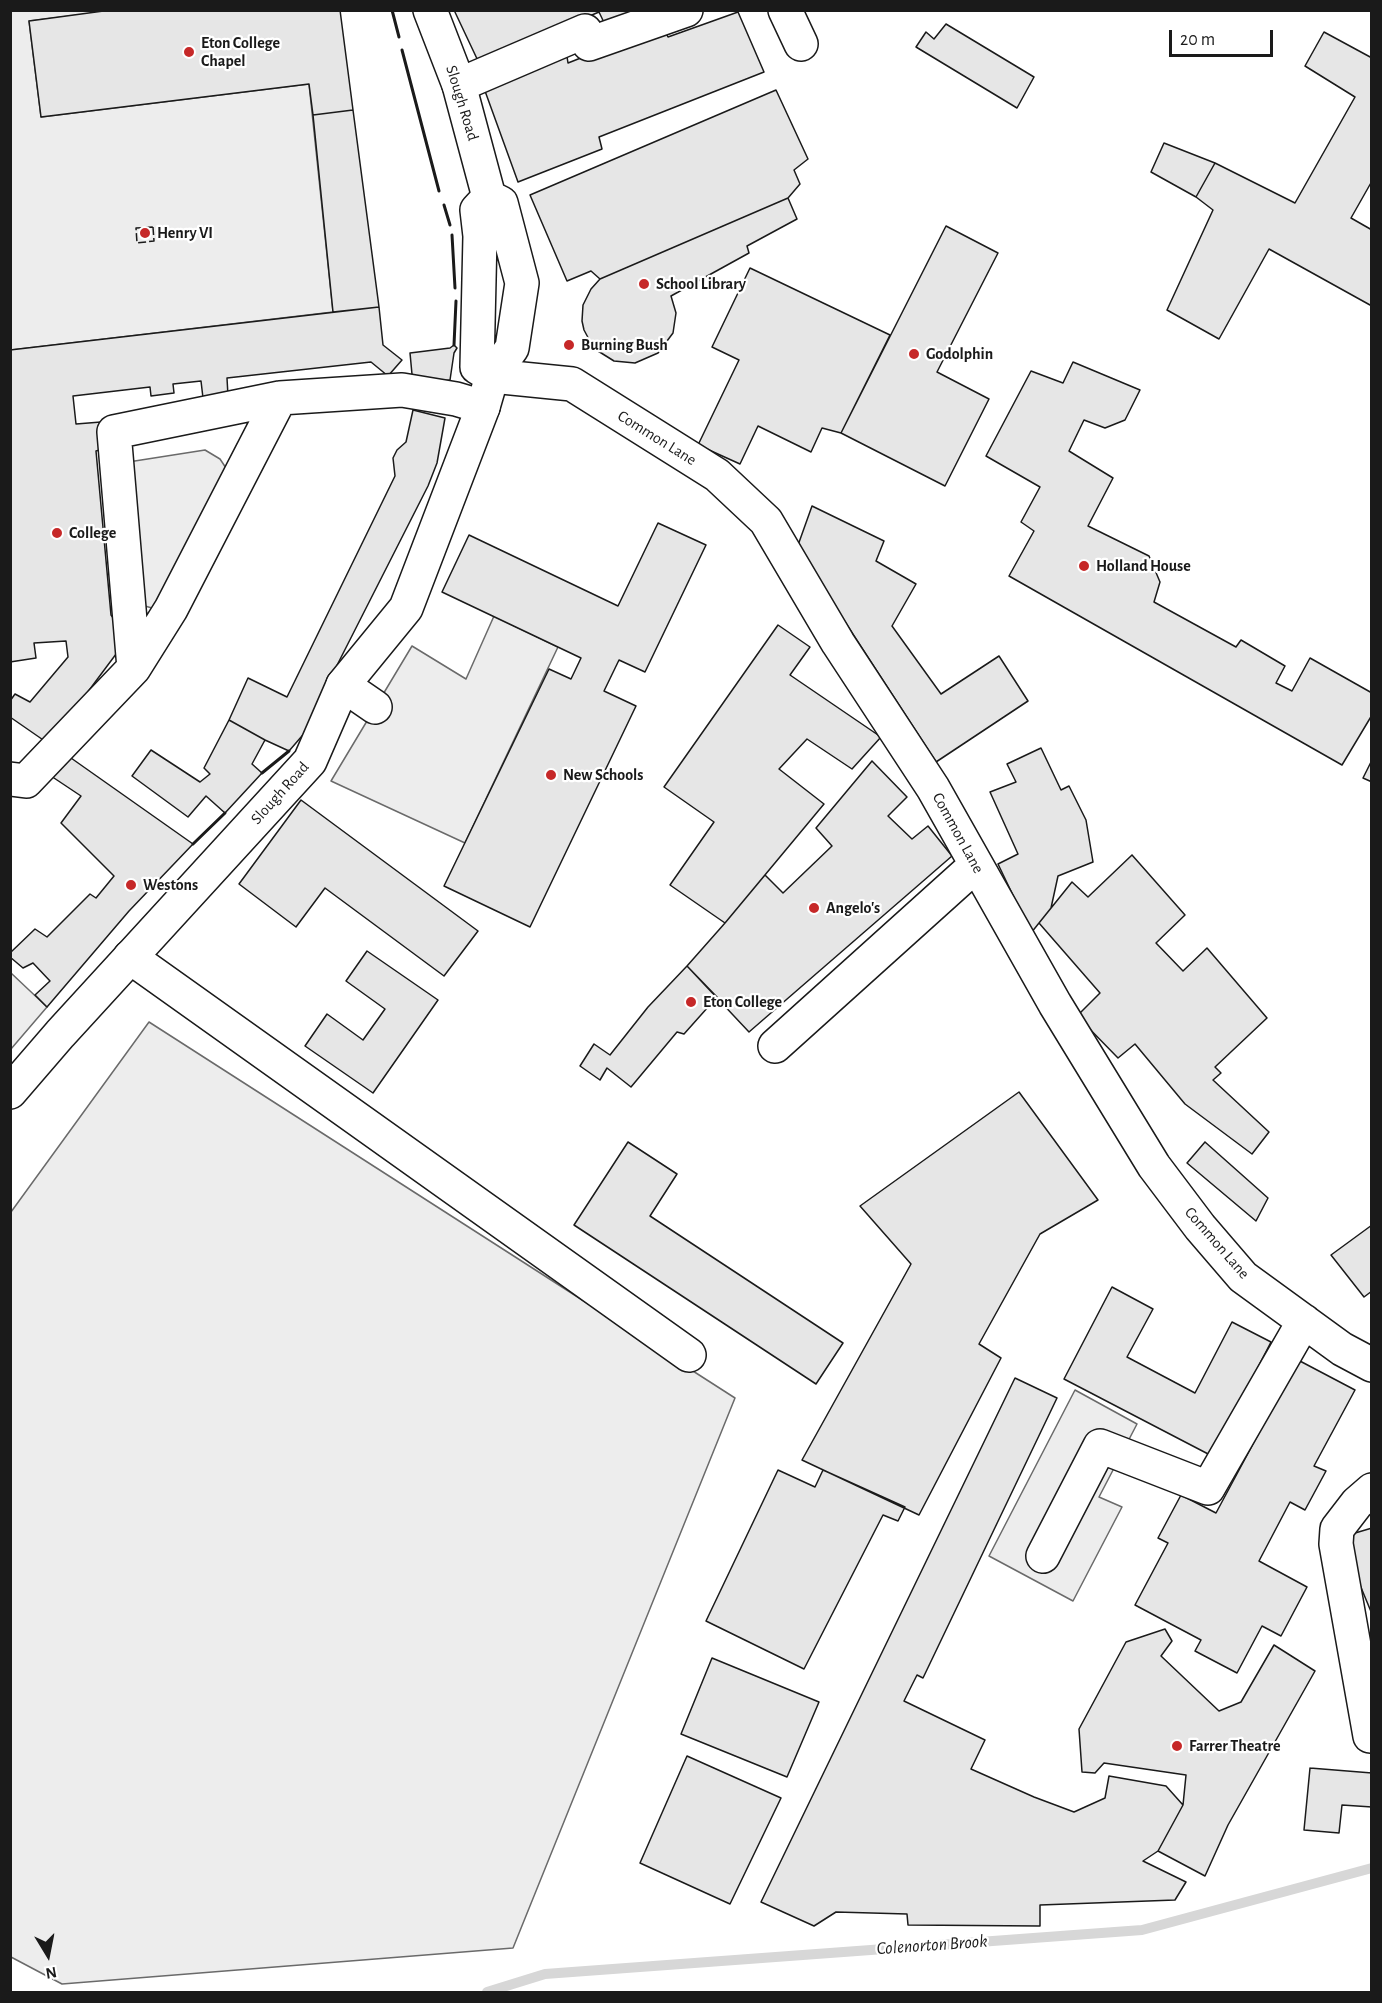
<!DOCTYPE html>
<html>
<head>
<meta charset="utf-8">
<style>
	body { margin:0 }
	#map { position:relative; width:1382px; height:2003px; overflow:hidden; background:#fff; font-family:"Alegreya Sans",sans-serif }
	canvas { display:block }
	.frame { position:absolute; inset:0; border:12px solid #1a1a1a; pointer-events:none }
	.north { position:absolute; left:18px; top:1925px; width:60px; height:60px; -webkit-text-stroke:4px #fff; paint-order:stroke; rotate:170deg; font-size:16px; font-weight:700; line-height:24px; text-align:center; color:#1a1a1a }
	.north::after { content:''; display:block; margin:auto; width:21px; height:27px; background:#1a1a1a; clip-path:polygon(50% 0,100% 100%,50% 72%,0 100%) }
	.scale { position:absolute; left:1169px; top:30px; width:104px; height:27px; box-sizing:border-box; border:3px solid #1a1a1a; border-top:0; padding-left:8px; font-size:18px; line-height:21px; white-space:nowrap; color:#1a1a1a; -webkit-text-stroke:4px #fff; paint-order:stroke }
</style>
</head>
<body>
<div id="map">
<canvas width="1382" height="2003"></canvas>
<div class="frame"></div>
<div class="north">N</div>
<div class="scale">20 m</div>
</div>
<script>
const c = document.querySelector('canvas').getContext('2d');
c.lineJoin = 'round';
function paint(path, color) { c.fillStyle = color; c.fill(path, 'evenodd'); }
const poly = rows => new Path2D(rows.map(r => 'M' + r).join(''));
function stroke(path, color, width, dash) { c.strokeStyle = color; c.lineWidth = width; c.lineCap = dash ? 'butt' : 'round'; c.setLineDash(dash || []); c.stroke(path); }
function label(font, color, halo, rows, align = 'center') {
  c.font = font + ' "Alegreya Sans",sans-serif'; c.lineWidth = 4.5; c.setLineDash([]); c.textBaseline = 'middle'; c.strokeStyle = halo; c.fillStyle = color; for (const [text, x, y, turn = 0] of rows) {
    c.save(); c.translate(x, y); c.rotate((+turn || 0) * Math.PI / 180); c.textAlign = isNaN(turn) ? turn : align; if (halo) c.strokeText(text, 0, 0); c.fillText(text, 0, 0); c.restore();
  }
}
const built = poly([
	[10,11,111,11,29,21,41,117,309,84,333,312,11,350,10,11],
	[205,450,220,459,226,468,162,601,152,608,134,603,122,463,205,450],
	[494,616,558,647,465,843,331,781,412,646,466,679,494,616],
	[11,973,47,1007,11,1049,11,973],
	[149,1022,735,1398,513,1948,62,1984,11,1957,11,1212,149,1022],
	[1075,1390,1137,1424,1099,1497,1122,1507,1073,1601,989,1556,1075,1390]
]);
const stream = poly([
	[487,1992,545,1974,1142,1930,1372,1868]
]);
const building = poly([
	[111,10,340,10,353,110,313,115,309,84,41,117,29,21,111,10],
	[454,10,661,10,608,31,599,12,479,63,454,10],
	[738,12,764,72,599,137,602,149,518,182,485,91,566,50,568,63,662,26,668,37,738,12],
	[946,24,1034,77,1017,108,916,47,926,32,934,39,946,24],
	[1324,32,1372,58,1372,181,1351,218,1372,230,1372,303,1370,305,1269,249,1219,339,1167,310,1213,210,1196,197,1215,163,1295,203,1355,97,1305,66,1324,32],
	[776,90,808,159,794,170,800,184,788,198,600,279,591,271,567,281,530,195,776,90],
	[353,110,379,307,333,312,313,115,353,110],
	[1164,143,1215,163,1196,197,1151,172,1164,143],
	[788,198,797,219,747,246,749,253,671,296,676,313,673,333,658,353,635,363,614,361,598,351,592,345,584,330,582,321,583,305,591,289,600,279,788,198],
	[946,226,998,253,937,372,989,399,945,486,841,433,946,226],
	[750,268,890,335,841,433,822,428,811,452,758,426,740,464,698,445,739,360,712,347,750,268],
	[379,307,383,345,402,360,388,376,371,362,227,378,228,396,203,398,201,381,173,384,174,393,151,396,150,387,73,396,76,424,101,422,103,449,96,451,111,615,128,638,49,744,10,717,10,701,15,694,30,702,68,657,66,641,34,643,36,658,10,662,10,350,379,307],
	[454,345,457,348,454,353,450,380,413,385,410,353,450,348,454,345],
	[1073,362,1140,390,1125,420,1105,428,1084,420,1069,451,1113,478,1088,526,1149,556,1160,582,1154,602,1236,647,1241,640,1285,666,1276,683,1292,691,1310,658,1372,693,1372,715,1342,765,1009,576,1034,531,1021,522,1040,487,986,456,1031,371,1063,383,1073,362],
	[413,410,445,418,437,463,428,486,327,685,308,729,289,751,265,740,229,720,248,678,287,697,395,476,393,458,397,450,406,442,413,410],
	[812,506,884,541,876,561,916,584,892,626,941,694,999,656,1028,701,936,762,797,548,812,506],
	[658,523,706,545,645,672,619,660,604,691,636,706,530,927,444,886,549,669,571,679,581,658,442,592,469,535,618,606,658,523],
	[778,625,810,647,790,675,881,737,852,769,807,739,779,769,824,804,725,923,670,885,714,822,664,787,778,625],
	[229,720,265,740,252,764,262,773,225,813,206,796,188,817,132,776,151,750,200,782,210,774,204,768,229,720],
	[1041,748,1061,790,1069,786,1086,820,1093,862,1058,876,1051,908,1031,933,998,864,1018,854,990,792,1016,782,1007,764,1041,748],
	[71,758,193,844,129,911,47,1007,35,995,50,981,33,963,23,968,10,957,10,953,35,929,47,937,90,894,96,898,114,876,61,823,81,796,51,776,71,758],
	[1372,760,1372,782,1363,778,1372,760],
	[872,761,907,797,888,816,912,839,928,826,952,856,749,1032,687,966,725,923,765,875,783,893,832,846,816,828,872,761],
	[301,800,478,931,444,976,325,888,296,927,239,884,301,800],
	[1132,855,1185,915,1156,943,1183,971,1207,948,1267,1018,1215,1067,1221,1073,1213,1080,1269,1132,1252,1154,1185,1104,1135,1044,1118,1058,1077,1016,1100,993,1039,923,1072,882,1088,897,1132,855],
	[367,951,438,1000,373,1093,305,1046,327,1014,363,1040,385,1009,346,981,367,951],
	[687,966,717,997,684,1034,677,1032,631,1087,607,1068,600,1080,580,1066,594,1044,610,1055,648,1007,687,966],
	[1019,1092,1098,1200,1040,1234,979,1344,1001,1358,919,1515,802,1460,911,1264,860,1206,1019,1092],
	[628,1142,677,1174,650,1216,843,1343,816,1384,574,1225,628,1142],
	[1205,1142,1268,1198,1256,1221,1187,1163,1205,1142],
	[1372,1225,1372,1291,1364,1297,1331,1255,1372,1225],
	[1112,1287,1153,1309,1127,1357,1195,1393,1232,1322,1271,1342,1212,1456,1064,1379,1112,1287],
	[1298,1360,1355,1390,1314,1466,1326,1471,1305,1510,1290,1502,1259,1561,1307,1587,1281,1636,1262,1626,1237,1673,1195,1651,1201,1640,1135,1605,1168,1543,1158,1538,1181,1495,1216,1513,1298,1360],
	[1015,1378,1057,1398,923,1678,917,1675,904,1701,985,1740,971,1769,1034,1797,1074,1812,1105,1798,1109,1776,1166,1786,1183,1805,1158,1851,1143,1861,1186,1882,1175,1900,1040,1905,1040,1926,908,1925,907,1914,836,1912,814,1926,761,1902,1015,1378],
	[778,1470,815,1487,823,1470,905,1507,898,1521,883,1515,804,1669,706,1621,778,1470],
	[1372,1528,1372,1614,1360,1585,1345,1536,1372,1528],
	[1165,1629,1172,1641,1161,1656,1219,1711,1241,1702,1274,1645,1315,1671,1228,1825,1205,1876,1158,1851,1183,1805,1186,1775,1104,1763,1095,1773,1082,1772,1079,1729,1126,1642,1165,1629],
	[712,1658,819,1702,787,1777,681,1734,712,1658],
	[687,1756,781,1798,730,1904,640,1863,687,1756],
	[1310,1768,1372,1773,1372,1807,1342,1805,1339,1833,1304,1830,1310,1768]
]);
const minor = poly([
	[785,10,801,44],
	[459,85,585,31,589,44,686,10],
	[492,376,572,384,717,475,766,521,838,643,933,788,1055,1004,1154,1166,1200,1227,1243,1277,1342,1349,1372,1365],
	[134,668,114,432,280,398],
	[343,685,375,707],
	[10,779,26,781,134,668,171,609,280,398,402,390,456,399,483,407],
	[130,957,689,1355],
	[775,1046,976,865],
	[1043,1556,1100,1446,1208,1488,1304,1321],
	[1370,1736,1336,1544,1337,1529,1357,1503,1372,1490]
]);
const major = poly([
	[489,197,477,210,480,236,477,367,492,376],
	[10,1092,60,1034,310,761,343,685,406,608,483,407,492,376,512,348,522,283,501,203,489,197,459,85,430,10]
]);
const fence = poly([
	[153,227,154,241,137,243,136,228,153,227]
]);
const wall = poly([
	[392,10,399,37],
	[402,50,439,191],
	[444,205,450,225],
	[452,235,455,288],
	[454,345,456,301],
	[262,773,289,751],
	[193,844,225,813]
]);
const markers = [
	[189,52,6,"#c62828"],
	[145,233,6,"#c62828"],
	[644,284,6,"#c62828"],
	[569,345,6,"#c62828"],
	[914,354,6,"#c62828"],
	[57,533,6,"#c62828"],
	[1084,566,6,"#c62828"],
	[551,775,6,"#c62828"],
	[131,885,6,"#c62828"],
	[814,908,6,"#c62828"],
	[691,1002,6,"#c62828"],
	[1177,1746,6,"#c62828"]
];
const poiNames = [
	["Eton College",201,43],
	["Chapel",201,61],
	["Henry VI",157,233],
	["School Library",656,284],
	["Burning Bush",581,345],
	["Godolphin",926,354],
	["College",69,533],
	["Holland House",1096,566],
	["New Schools",563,775],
	["Westons",143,885],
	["Angelo's",826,908],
	["Eton College",703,1002],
	["Farrer Theatre",1189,1746]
];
const streetNames = [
	["Slough Road",462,103,73],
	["Common Lane",657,438,32],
	["Slough Road",280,793,-48],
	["Common Lane",958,833,61],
	["Common Lane",1217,1243,49]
];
const waterNames = [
	["Colenorton Brook",932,1945,-4]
];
paint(built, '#ededed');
stroke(built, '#6a6a6a', 1.5);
stroke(stream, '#d7d7d7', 10);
paint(building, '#e6e6e6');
stroke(building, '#1a1a1a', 1.5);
stroke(minor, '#1a1a1a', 36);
stroke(major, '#1a1a1a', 36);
stroke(minor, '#fff', 33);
stroke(major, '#fff', 33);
stroke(fence, '#1a1a1a', 1.5, [8, 3]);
stroke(wall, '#1a1a1a', 3);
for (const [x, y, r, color] of markers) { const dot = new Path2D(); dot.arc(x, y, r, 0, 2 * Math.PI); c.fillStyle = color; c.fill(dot); stroke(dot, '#fff', 2); }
label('bold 16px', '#1a1a1a', '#fff', poiNames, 'left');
label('16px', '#1a1a1a', '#fff', streetNames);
label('italic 18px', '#1a1a1a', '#fff', waterNames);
</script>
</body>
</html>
